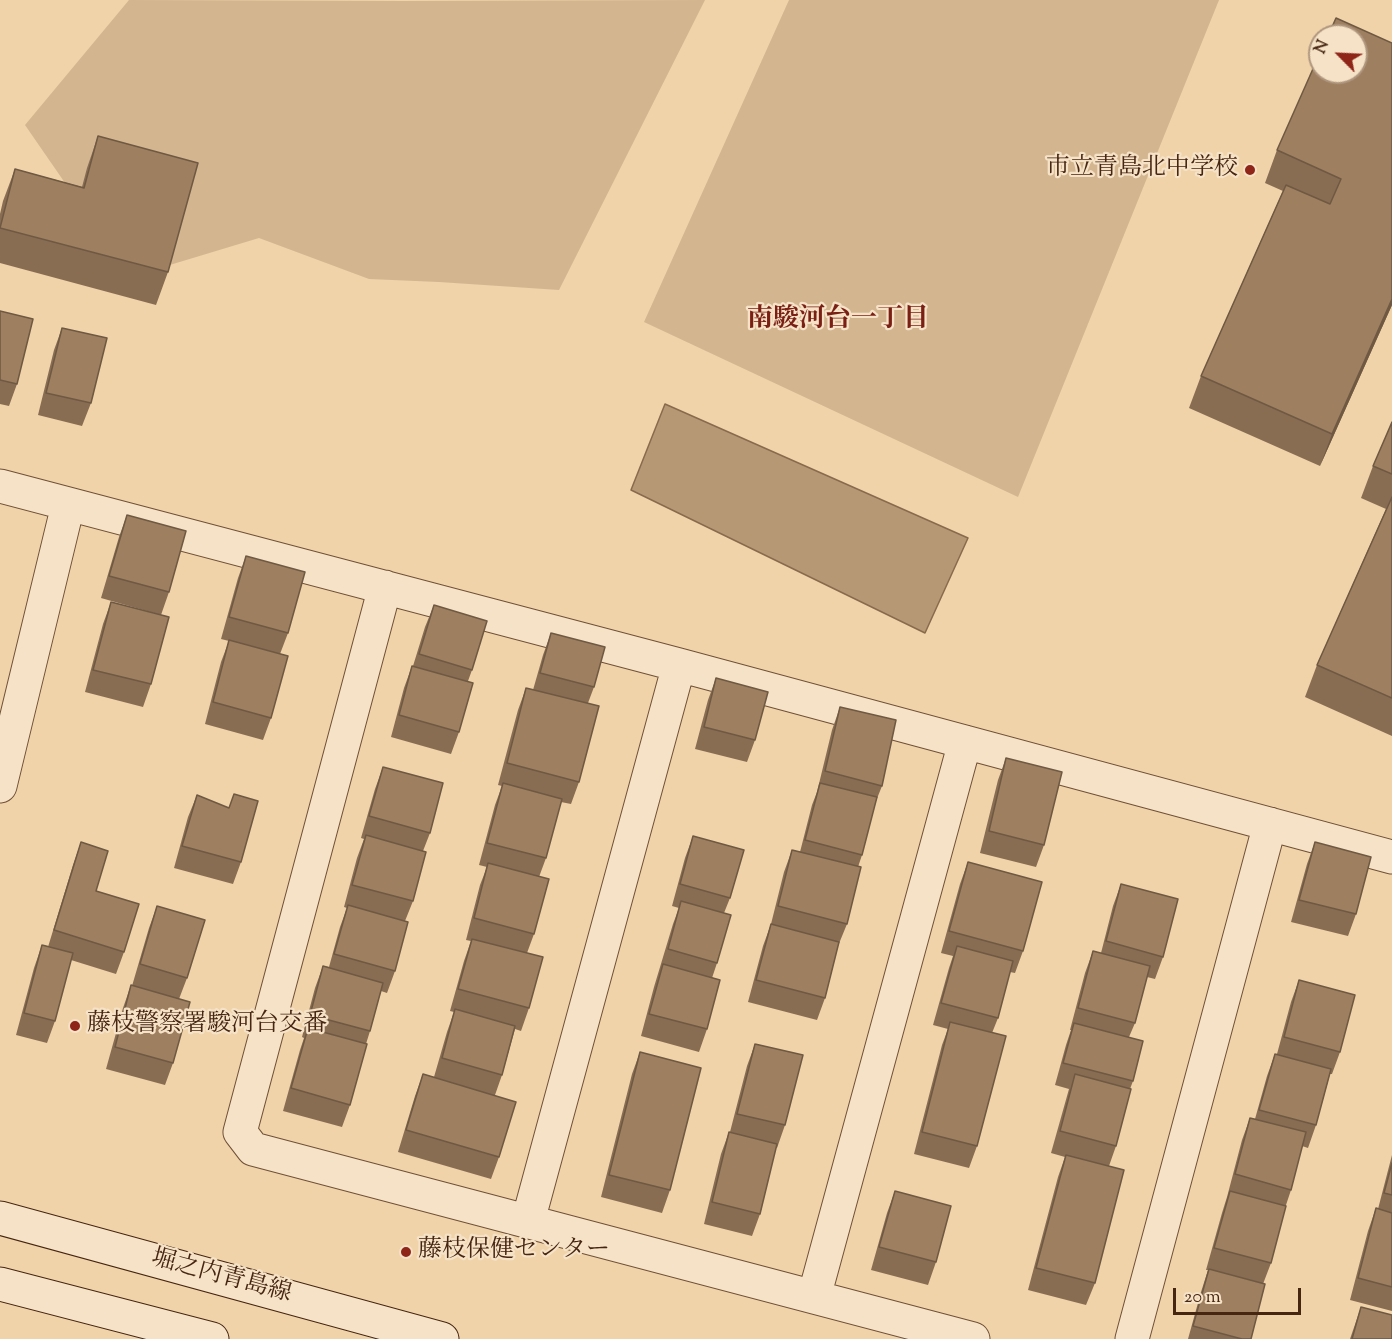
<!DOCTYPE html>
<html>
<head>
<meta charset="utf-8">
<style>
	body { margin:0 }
	#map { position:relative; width:1392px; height:1339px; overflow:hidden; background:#f0d3a9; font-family:"Sorts Mill Goudy",serif }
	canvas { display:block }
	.north { position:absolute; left:1308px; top:24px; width:60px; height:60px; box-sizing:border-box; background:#f5e2c7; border:2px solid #af967e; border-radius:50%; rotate:294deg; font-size:16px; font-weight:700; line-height:24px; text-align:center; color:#462511 }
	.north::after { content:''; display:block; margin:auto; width:21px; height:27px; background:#8f2418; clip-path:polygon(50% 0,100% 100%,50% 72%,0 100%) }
	.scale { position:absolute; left:1173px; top:1288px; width:128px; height:27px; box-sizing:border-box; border:3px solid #462511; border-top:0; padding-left:8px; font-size:18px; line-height:21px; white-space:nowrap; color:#462511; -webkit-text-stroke:4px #f5e2c7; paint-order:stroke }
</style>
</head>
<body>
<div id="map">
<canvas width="1392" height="1339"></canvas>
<div class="north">N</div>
<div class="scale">20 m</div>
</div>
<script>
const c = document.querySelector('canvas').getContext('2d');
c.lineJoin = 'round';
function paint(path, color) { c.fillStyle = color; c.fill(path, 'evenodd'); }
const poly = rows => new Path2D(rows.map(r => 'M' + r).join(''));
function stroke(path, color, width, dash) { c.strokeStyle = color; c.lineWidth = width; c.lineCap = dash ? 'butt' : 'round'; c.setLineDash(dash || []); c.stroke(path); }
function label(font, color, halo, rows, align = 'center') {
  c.font = font + ' "Sorts Mill Goudy","Noto Serif JP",serif'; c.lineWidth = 4.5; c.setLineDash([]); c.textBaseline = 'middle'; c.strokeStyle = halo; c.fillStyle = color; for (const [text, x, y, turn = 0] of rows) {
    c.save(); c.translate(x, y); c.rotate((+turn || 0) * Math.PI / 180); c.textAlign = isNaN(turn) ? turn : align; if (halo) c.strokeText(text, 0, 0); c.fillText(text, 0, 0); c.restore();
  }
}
const green = poly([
	[129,0,404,1,705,0,559,290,439,282,369,279,259,238,130,277,25,125],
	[789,0,1219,0,1018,497,644,322]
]);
const water = poly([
	[665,404,968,538,925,633,631,490,665,404]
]);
const minor = poly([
	[0,486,679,665,1392,857],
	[385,587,240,1132,253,1149,973,1339],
	[0,786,68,505],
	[528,1221,679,665],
	[814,1297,965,742],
	[1132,1339,1270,824]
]);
const secondary = poly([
	[0,1218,442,1339],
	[0,1284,212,1339]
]);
const wall = poly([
	[1392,43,1392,305,1320,466,1189,408,1201,376,1283,191,1265,183,1277,150],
	[98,136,168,272,156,305,0,263,0,214,3,201,15,169,82,187,87,168],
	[0,311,17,384,9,406,0,404],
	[62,328,91,403,82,426,38,415,54,350],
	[1392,422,1392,736,1305,697,1317,665,1386,509,1361,498,1373,466],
	[127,515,169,592,161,615,101,598,119,537],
	[246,556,288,633,280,654,271,718,263,740,205,724,221,662,229,641,221,639,238,578],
	[111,602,151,684,143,707,85,692,103,624],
	[434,605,472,670,468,681,459,732,451,754,391,737,404,688,412,666,413,666,425,627],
	[551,633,594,687,588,703,579,782,571,804,561,802,546,858,539,877,534,934,527,953,529,1008,521,1031,515,1029,502,1075,495,1095,499,1157,491,1179,398,1152,415,1096,423,1074,434,1077,447,1032,454,1012,450,1011,464,961,471,941,466,940,480,885,487,867,479,865,495,805,502,786,498,785,518,710,526,688,533,690,543,655],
	[716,678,755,740,747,762,695,749,708,700],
	[840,707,882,786,874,806,862,855,858,867,847,924,838,946,825,998,817,1020,748,1002,763,946,771,924,784,872,792,850,800,852,812,805,817,792,832,730],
	[1006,758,1044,845,1036,867,980,853,998,780],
	[383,767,430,833,423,851,413,901,405,921,395,971,387,993,381,991,370,1031,366,1044,350,1105,342,1127,283,1111,300,1050,304,1038,302,1037,315,988,323,966,329,967,340,927,347,908,344,907,357,858,364,839,361,838,375,789],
	[197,795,241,862,233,884,174,868,188,817],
	[693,836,730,898,724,913,717,963,712,978,707,1029,699,1052,641,1036,654,987,673,924,679,908,672,906,685,858],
	[81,842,96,891,124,952,116,974,71,960,55,1021,47,1043,16,1035,34,968,42,945,48,947,73,865],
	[1315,842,1356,914,1348,936,1291,922,1307,864],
	[968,862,1023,951,1015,973,1010,972,998,1018,992,1033,977,1146,969,1168,914,1154,942,1045,948,1029,933,1025,949,968,953,956,941,953,960,884],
	[1121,884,1163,957,1155,979,1147,977,1135,1023,1129,1037,1133,1081,1130,1089,1116,1146,1109,1166,1095,1283,1086,1305,1028,1290,1058,1177,1065,1157,1051,1153,1069,1089,1055,1085,1066,1045,1071,1030,1070,1030,1085,973,1093,951,1101,953,1113,906],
	[157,906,187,978,179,999,173,1063,165,1085,106,1069,123,1008,131,985,132,986,149,928],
	[1299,980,1340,1052,1332,1074,1330,1074,1316,1125,1308,1148,1302,1146,1291,1190,1286,1205,1271,1263,1263,1284,1251,1339,1188,1339,1201,1292,1208,1270,1206,1270,1222,1213,1227,1197,1242,1140,1250,1118,1255,1119,1267,1076,1275,1054,1277,1054,1291,1002],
	[755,1044,785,1125,777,1148,776,1147,760,1214,752,1236,704,1224,721,1154,729,1132,730,1132,747,1066],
	[640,1052,670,1190,662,1213,601,1197,632,1074],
	[1392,1155,1392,1311,1350,1300,1368,1231,1376,1208,1378,1209],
	[895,1191,936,1262,928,1285,871,1270,887,1213],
	[1361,1307,1392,1339,1350,1339]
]);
const shadedWall = poly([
	[1392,299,1392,305,1320,466,1332,434]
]);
const building = poly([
	[1336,18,1392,43,1392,299,1332,434,1201,376,1286,185,1330,204,1341,179,1277,150,1320,53,1320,72,1356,72,1356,36,1328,36,1336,18],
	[98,136,198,163,168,272,0,228,15,169,84,188,98,136],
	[0,311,33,319,17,384,0,380,0,311],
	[62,328,107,338,91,403,46,393,62,328],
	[1392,422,1392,474,1373,466,1392,422],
	[1392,497,1392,698,1317,665,1392,497],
	[127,515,186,531,169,592,109,576,127,515],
	[246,556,305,572,288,633,229,617,246,556],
	[111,602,169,617,151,684,93,670,111,602],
	[434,605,487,621,472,670,419,654,434,605],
	[551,633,605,647,594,687,540,673,551,633],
	[229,640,288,656,271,718,213,702,229,640],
	[412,666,473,683,459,732,399,715,412,666],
	[716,678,768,692,755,740,704,727,716,678],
	[526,688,599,706,579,782,507,763,526,688],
	[840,707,896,720,882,786,825,771,840,707],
	[1006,758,1062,772,1044,845,989,831,1006,758],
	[383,767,443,783,430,833,369,816,383,767],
	[503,783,562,799,546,858,487,843,503,783],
	[820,783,877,797,862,855,805,840,820,783],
	[234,794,258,801,241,862,182,846,197,795,229,808,234,794],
	[366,835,426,852,413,901,352,885,366,835],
	[693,836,744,850,730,898,680,884,693,836],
	[81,842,108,851,96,891,139,904,124,952,54,930,81,842],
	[1315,842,1371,857,1356,914,1299,900,1315,842],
	[792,850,861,867,847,924,778,906,792,850],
	[968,862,1042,882,1023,951,949,931,968,862],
	[488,863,549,879,534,934,474,918,488,863],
	[1121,884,1178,899,1163,957,1106,941,1121,884],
	[681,901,731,915,717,963,668,949,681,901],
	[348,905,408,922,395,971,334,954,348,905],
	[157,906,205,920,187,978,140,964,157,906],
	[771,924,839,942,825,998,756,980,771,924],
	[472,939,543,957,529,1008,458,989,472,939],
	[42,945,73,953,55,1021,24,1013,42,945],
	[957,946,1013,961,998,1018,941,1003,957,946],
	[1093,951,1150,966,1135,1023,1078,1008,1093,951],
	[663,964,720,980,707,1029,649,1014,663,964],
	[323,966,383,983,370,1031,310,1015,323,966],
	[1299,980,1355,995,1340,1052,1284,1037,1299,980],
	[131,985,190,1002,173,1063,115,1047,131,985],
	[455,1009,515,1026,502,1075,442,1058,455,1009],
	[950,1022,1006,1036,977,1146,922,1132,950,1022],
	[1074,1023,1143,1041,1133,1081,1063,1063,1074,1023],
	[308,1028,367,1044,350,1105,291,1088,308,1028],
	[755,1044,803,1055,785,1125,737,1114,755,1044],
	[640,1052,701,1068,670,1190,609,1175,640,1052],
	[1275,1054,1331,1069,1316,1125,1259,1110,1275,1054],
	[423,1074,516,1102,499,1157,406,1130,423,1074],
	[1075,1074,1131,1089,1116,1146,1060,1131,1075,1074],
	[1250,1118,1306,1132,1291,1190,1235,1174,1250,1118],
	[729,1132,777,1144,760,1214,712,1202,729,1132],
	[1066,1155,1124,1170,1095,1283,1036,1268,1066,1155],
	[1392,1163,1392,1195,1384,1193,1392,1163],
	[895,1191,951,1206,936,1262,879,1247,895,1191],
	[1230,1191,1286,1206,1271,1263,1214,1248,1230,1191],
	[1376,1208,1392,1213,1392,1287,1358,1278,1376,1208],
	[1209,1269,1265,1284,1251,1339,1242,1339,1193,1326,1209,1269],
	[1361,1307,1392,1315,1392,1339,1352,1339,1361,1307]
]);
const markers = [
	[1250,170,6,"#8f2418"],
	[75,1026,6,"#8f2418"],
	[406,1252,6,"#8f2418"]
];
const poiNames = [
	["市立青島北中学校",1238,170,"right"],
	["藤枝警察署駿河台交番",87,1026],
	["藤枝保健センター",418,1252]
];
const streetNames = [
	["堀之内青島線",221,1278,15]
];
const neighbourhoodNames = [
	["南駿河台一丁目",838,322]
];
paint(green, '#d3b58f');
paint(water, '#b69875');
stroke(water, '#896a4d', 1.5);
stroke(minor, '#705037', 35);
stroke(secondary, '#462511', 35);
stroke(minor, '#f5e2c7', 33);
stroke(secondary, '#f5e2c7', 33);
paint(wall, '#886d53');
paint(shadedWall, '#6f5943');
paint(building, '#9e7f60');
stroke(building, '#6f5943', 1.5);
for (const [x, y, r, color] of markers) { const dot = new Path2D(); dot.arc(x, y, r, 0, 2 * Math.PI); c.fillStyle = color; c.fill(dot); stroke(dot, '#f5e2c7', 2); }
label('24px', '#462511', '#f5e2c7', poiNames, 'left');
label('24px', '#462511', '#f5e2c7', streetNames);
label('bold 26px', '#7a1f14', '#f5e2c7', neighbourhoodNames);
</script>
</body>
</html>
